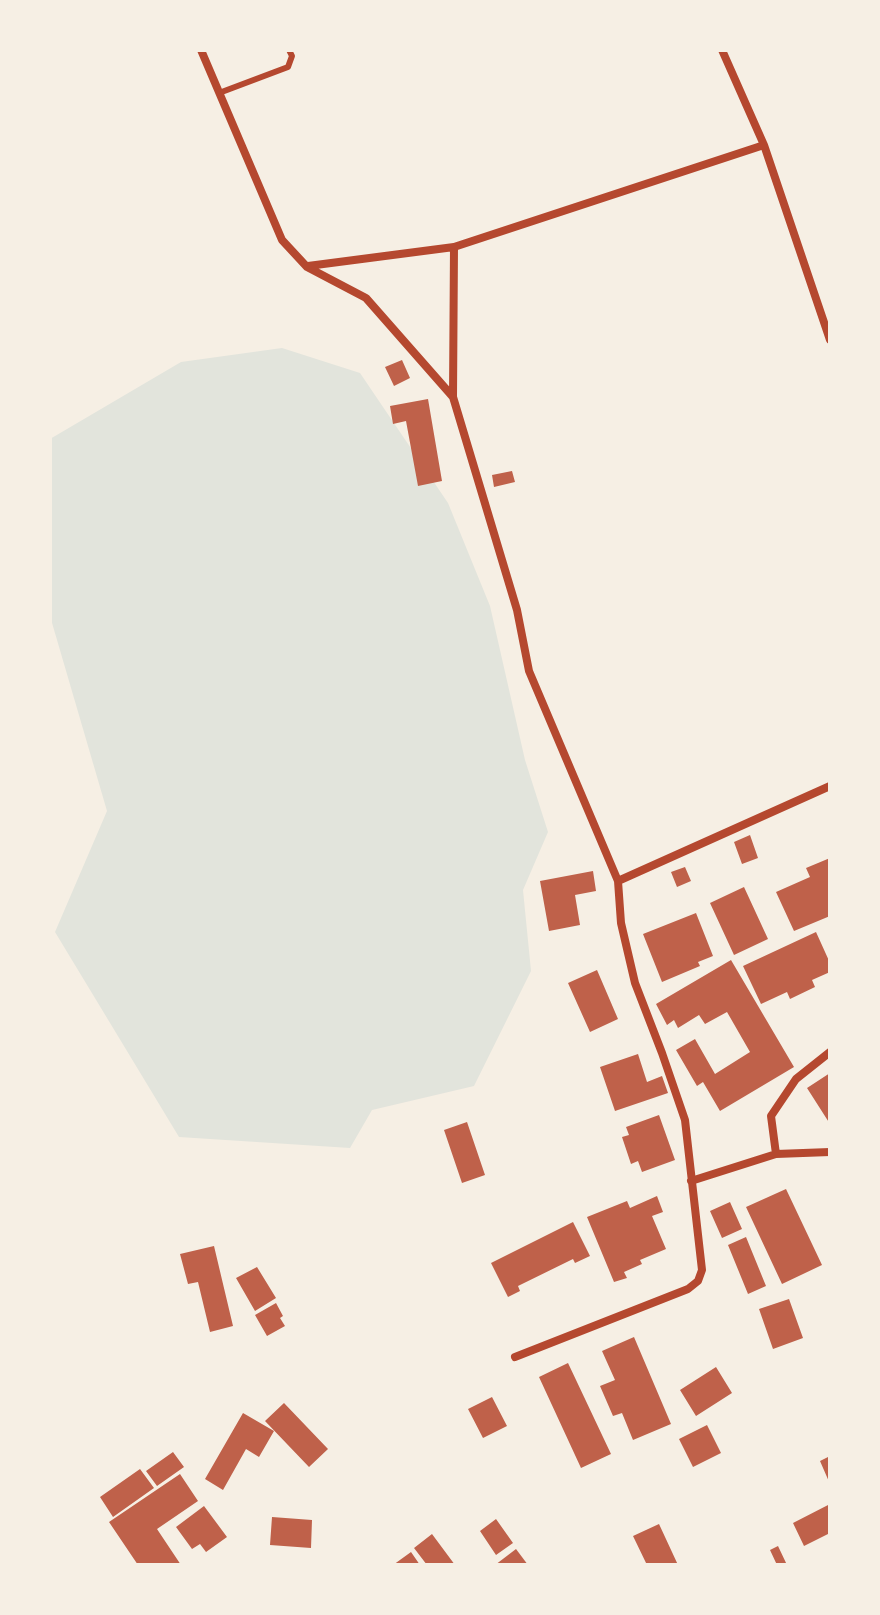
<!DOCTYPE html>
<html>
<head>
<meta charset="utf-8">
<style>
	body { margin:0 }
	#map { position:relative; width:880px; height:1615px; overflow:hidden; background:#f6efe4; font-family:Karla,sans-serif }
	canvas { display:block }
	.frame { position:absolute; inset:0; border:52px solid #f6efe4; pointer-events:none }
</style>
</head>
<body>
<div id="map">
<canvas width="880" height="1615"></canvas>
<div class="frame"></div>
</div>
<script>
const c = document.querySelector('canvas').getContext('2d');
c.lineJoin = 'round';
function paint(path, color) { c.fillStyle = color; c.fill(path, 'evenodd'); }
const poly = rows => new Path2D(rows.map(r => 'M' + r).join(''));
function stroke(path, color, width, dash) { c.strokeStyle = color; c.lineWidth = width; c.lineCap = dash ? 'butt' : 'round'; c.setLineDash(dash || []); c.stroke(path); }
const green = poly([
	[282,348,360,373,448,503,490,606,525,760,548,832,523,890,531,971,474,1086,372,1110,350,1148,179,1137,55,932,107,811,50,616,50,439,181,362]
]);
const building = poly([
	[402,360,410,378,394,386,385,367],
	[428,399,442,481,418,486,406,421,393,424,390,406],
	[512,471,515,482,494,487,492,475],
	[750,835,758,858,742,864,734,842],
	[830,858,830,916,794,931,776,892,810,877,806,868],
	[685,867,691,881,677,887,671,872],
	[593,871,596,891,575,895,580,925,549,931,540,881],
	[744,887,768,939,734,955,710,903],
	[696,913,713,956,698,962,700,966,662,982,643,934],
	[816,932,830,963,830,972,812,980,815,987,790,999,787,992,761,1004,743,966],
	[731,960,794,1067,720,1111,703,1082,697,1086,676,1050,695,1039,715,1074,750,1052,727,1012,705,1024,699,1015,678,1028,674,1020,667,1025,656,1004],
	[597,970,618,1019,590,1032,568,983],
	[638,1054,647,1082,662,1076,668,1093,615,1111,600,1067],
	[830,1073,830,1124,807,1088],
	[659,1115,675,1160,642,1172,638,1161,631,1164,622,1137,629,1135,626,1127],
	[467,1122,485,1175,462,1183,444,1130],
	[786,1189,822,1265,782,1284,746,1207],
	[657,1196,663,1212,652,1216,666,1249,640,1260,642,1264,624,1272,627,1278,614,1282,587,1217,627,1201,630,1208],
	[730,1202,742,1229,722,1238,710,1211],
	[573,1222,590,1256,575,1263,573,1259,518,1286,520,1291,508,1297,491,1263],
	[746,1237,766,1286,748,1294,728,1245],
	[214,1246,233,1326,210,1332,198,1282,188,1284,180,1254],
	[257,1267,276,1298,255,1311,236,1278],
	[789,1299,803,1338,773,1349,759,1309],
	[276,1303,283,1316,280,1318,285,1326,267,1336,255,1315],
	[634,1337,671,1424,633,1440,622,1413,613,1416,600,1386,615,1380,602,1351],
	[568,1363,611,1454,581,1468,539,1377],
	[716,1367,732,1393,696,1416,680,1390],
	[492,1397,507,1426,483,1438,468,1409],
	[284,1403,328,1449,309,1467,265,1421],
	[243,1413,274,1431,259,1457,246,1449,223,1490,205,1479],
	[707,1425,721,1453,693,1467,679,1439],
	[173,1452,184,1467,157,1486,146,1471],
	[830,1456,830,1484,820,1461],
	[140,1469,154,1488,113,1517,100,1497],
	[180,1474,198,1501,157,1529,181,1565,138,1565,109,1522],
	[830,1504,830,1533,804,1546,793,1523],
	[204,1506,227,1537,206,1552,200,1544,192,1549,176,1527],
	[272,1517,312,1520,311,1548,270,1545],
	[496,1519,513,1543,496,1555,480,1531],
	[659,1524,678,1565,647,1565,633,1536],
	[432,1534,455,1565,427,1565,414,1548],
	[778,1546,787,1565,777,1565,770,1550],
	[516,1549,528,1565,495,1565],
	[411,1552,420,1565,393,1565]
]);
const service = poly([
	[219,93,288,67,292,56,289,50]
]);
const minor = poly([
	[201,50,282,240,307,267,366,298,453,397,517,610,529,671,618,881,621,923,635,983,662,1053,685,1120,702,1270,698,1281,688,1289,515,1357],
	[722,50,764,145,830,340],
	[308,266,454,247,764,145],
	[453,396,454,247],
	[618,881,830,786],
	[776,1154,771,1116,796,1079,830,1052],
	[691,1181,776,1154,830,1152]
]);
paint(green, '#e2e4dc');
paint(building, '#bf614a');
stroke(service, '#b5482f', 6);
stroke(minor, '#b5482f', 8);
</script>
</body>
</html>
